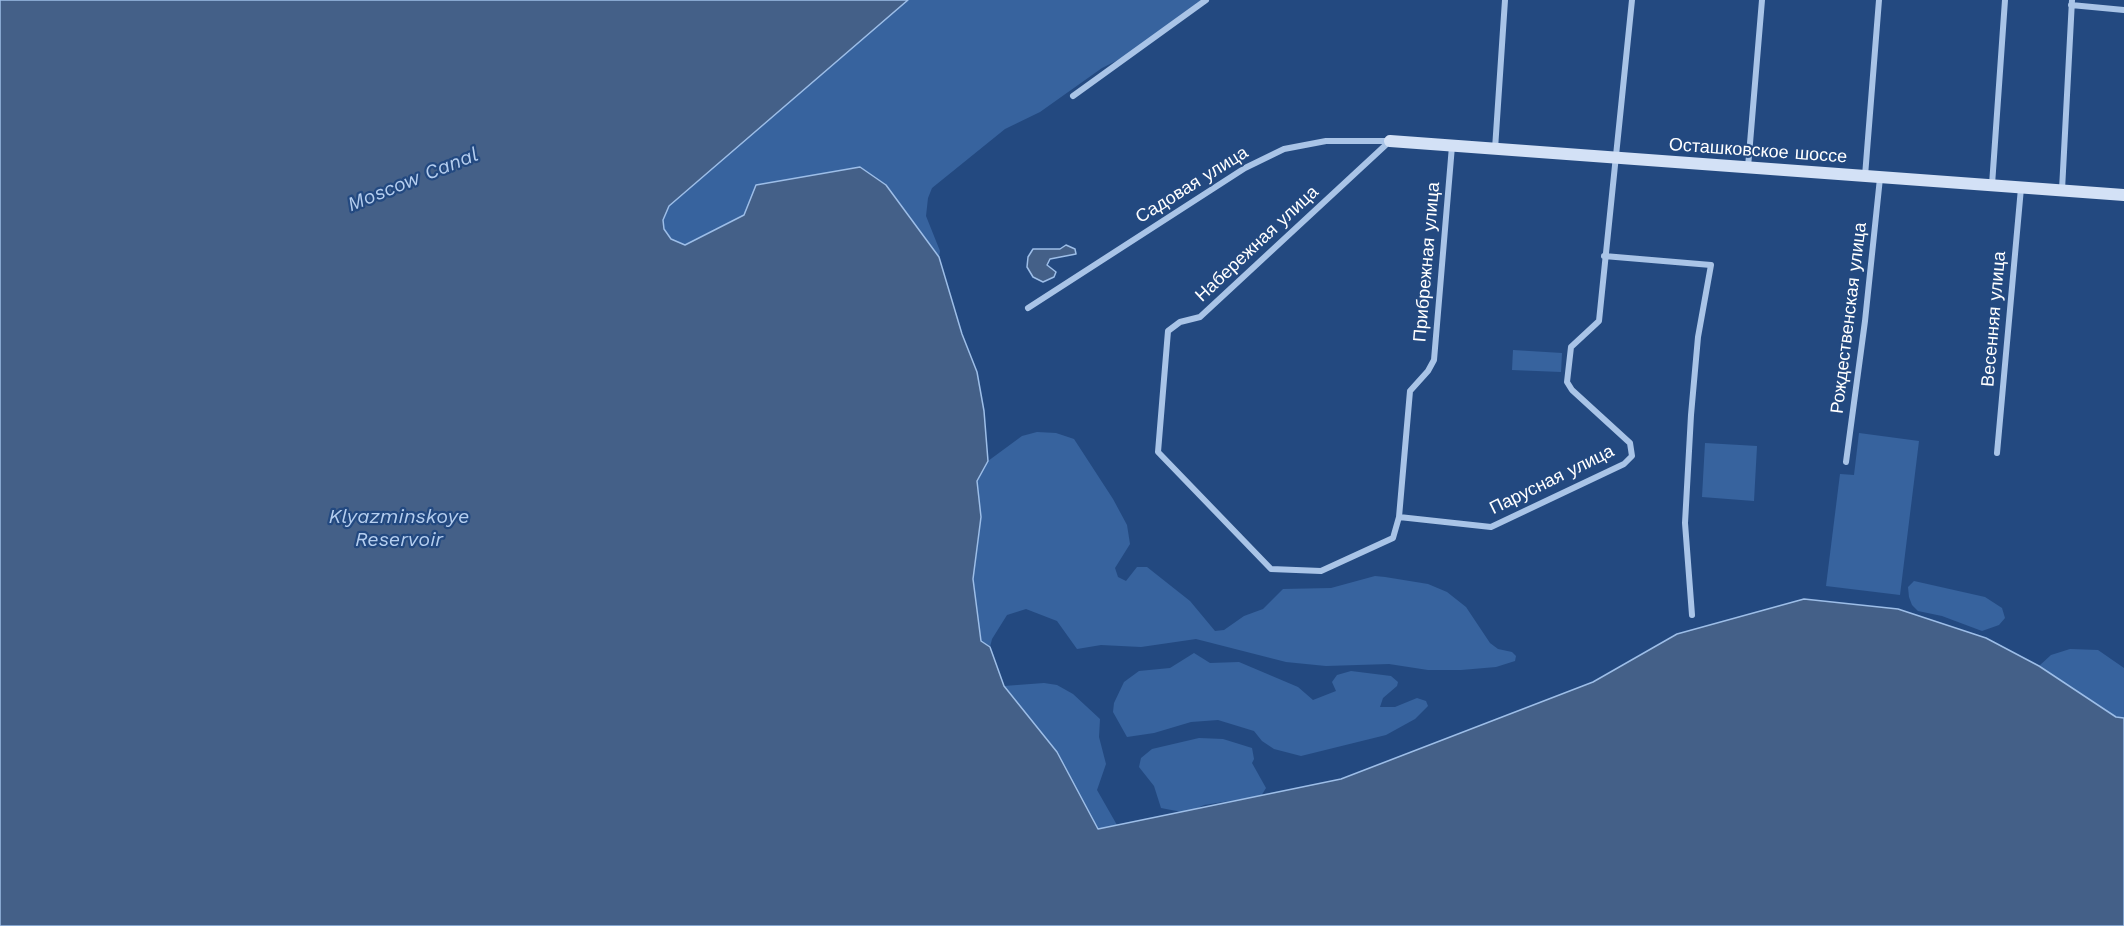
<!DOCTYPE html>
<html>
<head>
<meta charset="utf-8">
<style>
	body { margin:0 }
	canvas { display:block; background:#234980 }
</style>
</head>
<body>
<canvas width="2124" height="926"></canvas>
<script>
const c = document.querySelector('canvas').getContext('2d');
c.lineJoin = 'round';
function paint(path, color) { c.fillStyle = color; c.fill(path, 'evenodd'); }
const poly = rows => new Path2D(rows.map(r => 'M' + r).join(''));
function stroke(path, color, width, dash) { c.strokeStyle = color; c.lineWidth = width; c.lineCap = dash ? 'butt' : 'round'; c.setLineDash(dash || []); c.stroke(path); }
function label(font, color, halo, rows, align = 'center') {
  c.font = font + ' "Work Sans",sans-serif'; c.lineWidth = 4.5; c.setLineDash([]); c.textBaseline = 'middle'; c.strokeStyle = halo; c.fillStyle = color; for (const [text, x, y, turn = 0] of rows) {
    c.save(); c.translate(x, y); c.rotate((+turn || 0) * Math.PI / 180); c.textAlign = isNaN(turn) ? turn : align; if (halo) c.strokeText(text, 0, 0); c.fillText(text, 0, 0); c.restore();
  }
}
const green = poly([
	[908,0,1201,0,1184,16,1128,55,1102,68,1040,112,1005,129,932,188,928,198,926,216,940,251,939,257,886,185,860,167,786,180,744,215,685,245,671,239,664,229,663,220,669,206],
	[1513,350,1562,353,1561,372,1512,370],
	[1037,432,1056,433,1074,439,1113,499,1127,525,1130,544,1115,568,1118,577,1126,581,1137,567,1147,567,1190,601,1215,631,1224,630,1244,616,1263,609,1283,589,1331,588,1375,576,1385,577,1428,584,1447,592,1466,607,1490,643,1498,649,1512,652,1516,656,1515,661,1496,667,1461,670,1428,670,1389,664,1326,666,1286,662,1196,639,1141,647,1101,645,1077,649,1057,621,1026,609,1007,615,992,639,990,647,981,641,973,579,981,517,977,481,988,461,1022,436],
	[1859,433,1919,441,1900,595,1826,586,1840,474,1854,475],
	[1705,443,1757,446,1754,501,1702,497],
	[1914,581,1985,597,2002,608,2005,618,1999,625,1982,631,1942,616,1918,611,1912,605,1909,597,1908,587],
	[2070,649,2098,650,2124,668,2124,718,2116,717,2039,666,2051,655],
	[1194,653,1210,663,1239,662,1298,687,1313,700,1336,691,1332,682,1337,675,1351,671,1391,676,1398,682,1397,686,1383,698,1380,707,1395,707,1417,698,1426,701,1428,706,1415,719,1386,735,1301,756,1274,749,1262,741,1254,731,1218,720,1191,722,1154,733,1127,737,1113,712,1114,703,1124,682,1139,671,1170,668],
	[1044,683,1057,685,1073,694,1100,719,1099,737,1106,764,1097,790,1117,825,1098,829,1057,752,1004,686],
	[1199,738,1223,739,1252,748,1254,759,1252,763,1266,788,1261,796,1204,805,1187,813,1161,808,1154,786,1139,767,1141,758,1152,749]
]);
const water = poly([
	[0,0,908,0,669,206,663,220,664,229,671,239,685,245,744,215,756,185,860,167,886,185,939,257,962,334,977,372,984,411,988,461,977,481,981,517,973,579,981,641,990,647,1004,686,1057,752,1098,829,1341,779,1593,682,1677,634,1804,599,1898,609,1986,638,2039,666,2116,717,2124,718,2124,926,0,926,0,0],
	[1066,245,1075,249,1076,254,1050,259,1047,265,1056,272,1054,277,1043,282,1033,277,1027,267,1028,257,1033,249,1060,249,1066,245]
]);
const street = poly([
	[2071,5,2124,10],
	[1073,96,1206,0],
	[1390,141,1200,317,1180,322,1168,331,1158,452,1271,569,1321,571,1393,538,1399,517,1410,391,1428,371,1434,360,1452,146],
	[1495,149,1505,0],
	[1748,167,1762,0],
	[1865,176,1879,0],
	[1992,185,2005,0],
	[2062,190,2072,0],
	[1604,256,1711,265,1698,337,1691,415,1685,523,1692,615],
	[1028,308,1245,168,1284,149,1326,141,1389,141],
	[1997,453,2021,188],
	[1846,462,1865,321,1880,178],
	[1399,517,1491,527,1624,464,1632,456,1630,443,1572,390,1567,382,1571,347,1599,321,1632,0]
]);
const secondary = poly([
	[1390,141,2124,195]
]);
const streetNames = [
	["Осташковское шоссе",1758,151,4],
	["Садовая улица",1192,185,-32],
	["Набережная улица",1257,244,-43],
	["Прибрежная улица",1427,262,-85],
	["Рождественская улица",1849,318,-83],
	["Весенняя улица",1994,319,-85],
	["Парусная улица",1552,480,-26]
];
const waterNames = [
	["Moscow Canal",413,180,-22],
	["Klyazminskoye",399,517],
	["Reservoir",399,540]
];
paint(green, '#37639e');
paint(water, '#446088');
stroke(water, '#9dbee8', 1.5);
stroke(street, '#a9c4e7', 6);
stroke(secondary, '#d3e1f6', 12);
label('18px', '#fff', '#234980', streetNames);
label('italic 20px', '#b5ceef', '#234980', waterNames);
</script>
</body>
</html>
